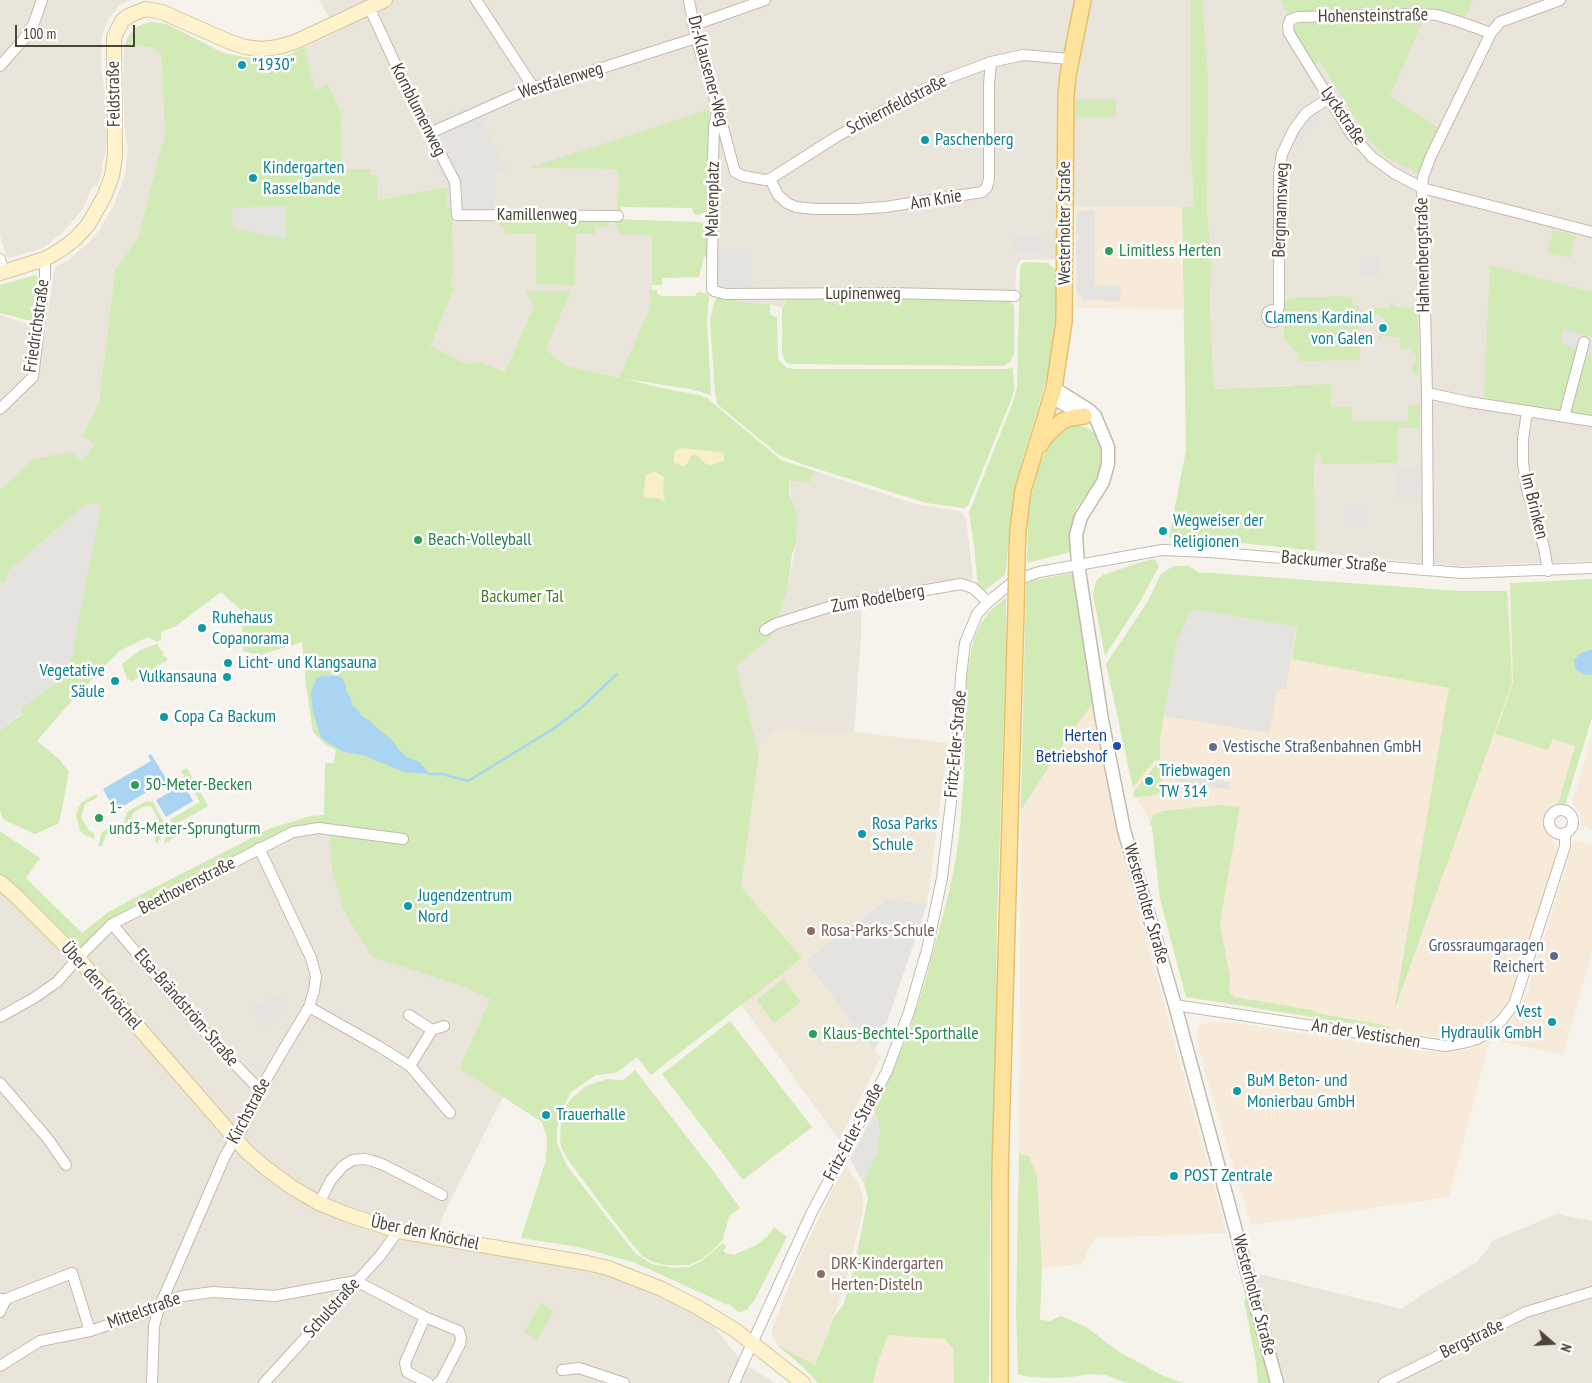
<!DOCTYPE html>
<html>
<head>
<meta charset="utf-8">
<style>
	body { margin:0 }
	#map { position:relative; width:1592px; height:1383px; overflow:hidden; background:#f6f3ec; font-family:"PT Sans Narrow",sans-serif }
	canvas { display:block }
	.north { position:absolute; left:1527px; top:1318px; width:50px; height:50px; -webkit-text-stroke:4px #fff; paint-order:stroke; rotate:109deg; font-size:14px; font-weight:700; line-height:20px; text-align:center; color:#4b4439 }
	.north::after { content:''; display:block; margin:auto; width:18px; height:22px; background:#4b4439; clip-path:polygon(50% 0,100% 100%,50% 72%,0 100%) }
	.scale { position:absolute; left:15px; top:25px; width:120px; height:22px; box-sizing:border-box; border:2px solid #4b4439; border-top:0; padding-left:6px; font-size:15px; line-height:18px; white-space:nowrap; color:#4b4439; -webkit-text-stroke:4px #fff; paint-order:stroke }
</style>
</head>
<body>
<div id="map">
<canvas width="1592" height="1383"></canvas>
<div class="north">N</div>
<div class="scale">100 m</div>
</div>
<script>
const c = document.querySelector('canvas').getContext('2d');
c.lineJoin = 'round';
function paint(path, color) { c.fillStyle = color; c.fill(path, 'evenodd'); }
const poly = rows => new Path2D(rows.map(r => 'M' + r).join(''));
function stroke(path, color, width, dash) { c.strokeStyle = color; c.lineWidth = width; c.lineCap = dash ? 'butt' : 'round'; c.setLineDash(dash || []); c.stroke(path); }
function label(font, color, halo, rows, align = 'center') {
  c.font = font + ' "PT Sans Narrow",sans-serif'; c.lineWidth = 5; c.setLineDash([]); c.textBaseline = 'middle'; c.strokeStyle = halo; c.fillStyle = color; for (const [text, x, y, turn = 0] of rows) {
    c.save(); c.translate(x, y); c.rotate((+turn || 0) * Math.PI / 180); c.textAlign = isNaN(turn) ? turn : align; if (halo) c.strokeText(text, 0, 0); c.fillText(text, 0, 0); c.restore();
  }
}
const residential = poly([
	[0,0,132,0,121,4,112,14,107,22,102,36,101,65,107,114,108,134,105,156,101,167,103,168,97,187,93,186,82,210,63,232,43,248,10,258,6,256,0,236],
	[319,0,1592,0,1592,561,1460,566,1338,555,1315,551,1314,458,1320,452,1291,385,1214,389,1210,309,1211,257,1207,208,1182,207,1074,207,1074,259,1021,260,1016,269,1015,296,784,303,782,308,770,304,747,303,729,298,714,291,709,109,531,168,616,169,619,174,616,214,613,219,652,234,652,285,650,307,619,378,564,365,546,349,571,291,525,291,534,306,505,372,478,361,470,364,460,361,429,346,454,289,452,286,451,280,453,275,452,256,447,187,377,200,377,193,342,169,341,112,315,90,305,47,338,32],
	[125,45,151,47,161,54,165,133,138,238,115,270,99,402,82,436,96,445,82,461,33,459,0,490,0,315,25,323,31,327,45,330,55,267,69,260,90,241,99,231,115,203,125,174,128,148,125,132,123,90,124,51],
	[815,471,915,504,960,511,966,518,973,578,968,586,861,602,861,637,854,732,835,734,774,730,759,753,736,667,772,636,788,586,796,544,789,480,809,483],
	[325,763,456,984,490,999,459,1069,503,1097,451,1199,434,1236,608,1268,699,1308,744,1364,775,1383,0,1383,0,884,78,958,112,924,293,832,329,834],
	[1557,1214,1592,1221,1592,1383,1285,1383,1255,1273,1402,1309,1421,1295,1477,1262,1488,1248,1492,1241]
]);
const commercial = poly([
	[1074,207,1182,207,1183,309,1076,308],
	[1187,575,1473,599,1509,597,1513,683,1496,734,1548,749,1553,739,1576,746,1558,804,1547,814,1544,824,1557,846,1556,856,1550,877,1517,983,1508,1005,1494,1022,1491,1020,1476,1030,1467,1034,1441,1038,1186,997,1160,899,1152,827,1132,786,1119,729],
	[1094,702,1116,829,1227,1233,1094,1238,1082,1264,1042,1268,1037,1176,1029,1156,1019,1154,1021,810,1075,727],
	[1592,737,1592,830,1579,825,1581,820,1579,812,1572,803],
	[1574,840,1592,846,1592,953,1563,1055,1490,1039,1449,1197,1251,1225,1206,1075,1197,1040,1198,1027,1209,1022,1236,1023,1370,1044,1438,1052,1467,1050,1489,1039,1518,1014,1527,993],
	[888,1334,945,1339,953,1349,954,1383,873,1383,879,1359]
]);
const education = poly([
	[774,730,835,734,854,732,948,743,927,904,887,899,805,961,874,1051,881,1057,839,1140,741,1004,802,958,741,887,759,753],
	[846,1167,858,1182,863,1197,863,1210,844,1289,815,1365,777,1345,771,1332,802,1253,835,1184]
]);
const green = poly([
	[1191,0,1202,0,1208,76,1207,208,1211,257,1210,309,1214,389,1331,384,1331,407,1352,407,1352,422,1408,421,1408,405,1420,405,1419,428,1397,428,1397,463,1321,464,1320,453,1314,458,1315,551,1215,540,1169,538,1186,450,1182,207,1194,207,1191,152],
	[1281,0,1473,0,1466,16,1432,8,1370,8,1294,12,1288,16],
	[1301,20,1423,20,1390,96,1438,127,1418,173,1386,157,1370,141,1320,61,1315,64,1295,34,1295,26],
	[151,22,167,24,223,53,255,59,274,58,290,54,305,47,315,90,327,84,341,112,342,169,371,169,370,174,378,177,377,200,447,187,447,207,452,208,453,276,451,280,452,286,454,289,430,346,460,361,470,364,478,361,505,372,534,306,525,291,571,291,546,349,564,365,619,378,650,307,650,290,657,290,657,294,661,296,695,296,698,292,708,294,709,298,707,320,711,395,690,389,625,379,662,388,699,395,707,398,781,460,815,471,809,483,789,480,789,494,797,515,796,544,792,554,788,586,772,636,736,667,759,753,741,887,802,958,651,1075,637,1057,616,1073,596,1075,571,1092,561,1112,557,1129,557,1143,567,1166,635,1253,652,1264,674,1268,689,1267,700,1262,723,1243,726,1248,723,1250,725,1253,734,1255,756,1245,767,1237,774,1227,787,1237,755,1299,747,1310,740,1312,737,1311,729,1304,727,1305,719,1301,633,1262,578,1247,521,1238,546,1160,547,1139,542,1122,459,1069,490,999,456,984,372,957,344,911,332,869,329,834,298,834,124,918,78,958,0,884,0,831,40,858,26,878,82,933,107,913,136,897,271,828,311,816,324,815,325,763,334,763,336,750,325,744,313,732,306,684,302,642,260,655,243,651,241,610,221,592,176,626,161,632,161,640,157,642,148,637,119,651,65,708,37,741,59,759,69,772,59,823,35,834,4,820,0,811,0,730,23,714,20,709,59,681,64,665,70,666,90,503,85,505,9,571,6,583,0,582,0,490,33,459,71,452,82,461,95,445,82,436,99,402,115,270,138,238,165,133,161,54,151,47,125,45,128,37,135,28,143,24],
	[1076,99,1113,99,1116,101,1116,114,1114,117,1075,117],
	[709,109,710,205,707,212,698,215,694,214,692,208,621,207,621,213,616,214,619,174,615,169,529,168],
	[498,219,609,219,609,227,595,227,595,234,576,234,575,285,536,284,536,234,505,234,504,227,498,226],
	[613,219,700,222,707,225,709,231,709,256,704,257,699,277,662,278,662,285,652,285,652,235,620,234],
	[1553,230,1576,235,1570,258,1548,252],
	[1025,262,1048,263,1057,271,1059,279,1054,334,1047,377,1021,465,1015,491,1005,575,984,591,980,590,978,588,974,544,969,513,1015,397,1017,386,1020,268,1021,264],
	[1490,265,1592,292,1592,416,1524,406,1484,397],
	[35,275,37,276,39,281,34,322,0,313,0,285],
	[1344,296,1352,298,1353,305,1359,306,1360,360,1299,361,1298,354,1284,338,1284,304,1290,298],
	[717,297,729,298,747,303,770,304,770,315,777,317,778,359,787,368,796,369,1006,369,1013,368,1014,390,1011,400,968,506,964,508,926,503,805,465,779,455,717,404,715,392,710,320,714,303],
	[800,297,1008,299,1014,306,1014,354,1010,362,1003,366,790,364,786,363,782,353,782,308,787,300],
	[1390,303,1393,303,1394,307,1418,308,1419,375,1415,375,1413,372,1413,362,1416,362,1416,354,1413,353,1412,348,1400,349,1400,337,1382,336,1380,339,1378,339,1378,336,1380,336,1380,332,1378,332,1377,329,1381,329,1384,326,1384,318,1381,315,1374,315,1374,308,1389,308],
	[1076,425,1088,428,1096,435,1100,443,1103,457,1102,468,1095,484,1077,507,1074,516,1070,533,1071,552,1027,563,1028,516,1032,493,1038,468,1050,443,1057,432,1065,427],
	[1155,559,1159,566,1141,600,1105,656,1093,595,1096,581,1103,575,1144,561],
	[1176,566,1189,566,1198,572,1460,591,1507,591,1512,683,1394,1011,1449,688,1292,659,1297,627,1197,610,1170,680,1160,739,1160,760,1154,761,1133,787,1106,664,1148,601,1161,574,1170,568],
	[1071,573,1074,576,1094,702,1075,727,1021,810,1026,582],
	[1592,579,1592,718,1565,805,1558,804,1575,746,1553,739,1548,750,1495,734,1513,683,1510,583],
	[1006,597,1006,655,997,918,994,1134,990,1212,989,1383,954,1383,953,1349,945,1339,888,1335,879,1359,873,1383,818,1383,804,1368,777,1345,815,1365,834,1317,844,1304,853,1272,868,1198,864,1184,868,1171,877,1152,880,1130,874,1110,893,1071,909,1032,925,982,949,892,956,858,960,828,964,776,967,676,971,651,974,639,980,625,989,612],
	[157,644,164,654,161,656,165,656,168,660,132,681,127,679,122,664,140,650],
	[1157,764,1161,765,1163,786,1160,792,1157,795,1134,797,1133,793,1135,790],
	[187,768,208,806,178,823,177,836,164,844,171,819,200,802,181,771],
	[96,794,98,797,85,804,81,817,90,832,92,831,95,836,94,839,85,835,80,831,76,816,78,808,82,802],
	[146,801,153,802,164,822,158,844,155,841,158,819,151,806,143,807,133,813,127,832,109,833,106,835,102,846,98,846,102,832,112,826,122,828,127,812],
	[1221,805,1240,807,1220,923,1230,978,1229,992,1235,997,1312,1010,1316,1013,1389,1026,1388,1029,1186,997,1160,899,1152,827,1150,824,1153,815,1163,811],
	[784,979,801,1002,774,1023,757,1000],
	[730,1021,812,1127,743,1180,662,1074],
	[635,1070,714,1172,740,1208,729,1216,723,1239,712,1251,700,1260,689,1265,665,1265,653,1262,642,1256,610,1216,568,1160,562,1149,560,1140,561,1122,567,1104,574,1096,586,1086,597,1082,608,1079,623,1080],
	[1019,1154,1029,1156,1037,1176,1042,1268,1040,1320,1050,1321,1061,1316,1086,1327,1121,1353,1164,1376,1183,1383,1127,1383,1105,1375,1088,1374,1072,1377,1051,1378,1029,1377,1018,1374,1016,1312],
	[1247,1298,1270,1383,1258,1383,1256,1363,1244,1300],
	[541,1303,554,1311,537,1340,524,1332]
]);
const sand = poly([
	[680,448,719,452,724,453,724,461,710,465,706,464,698,456,693,454,691,456,687,464,683,466,677,464,674,462,674,454,676,450],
	[654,471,664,477,663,490,665,502,657,498,643,497,646,475]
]);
const parking = poly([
	[466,105,469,112,478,108,488,132,503,162,505,169,496,172,495,175,495,213,452,212,451,208,447,207,447,187,450,185,450,180,447,174,442,177,421,135,425,132,422,126],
	[1315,111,1319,116,1318,119,1296,145,1292,140,1306,119],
	[286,206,286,239,233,228,232,208],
	[1095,210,1095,285,1121,286,1120,301,1084,300,1077,292,1076,241,1079,240,1079,234,1076,232,1077,212],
	[1012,235,1047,235,1047,253,1012,253],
	[715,248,751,250,751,292,720,289,717,284],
	[1360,257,1379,257,1380,276,1361,277],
	[1564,329,1592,337,1592,354,1560,343],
	[1395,468,1419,468,1419,498,1395,498],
	[90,503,101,505,70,666,64,665,59,681,21,709,23,713,0,730,0,582,6,583,9,571,85,505],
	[1345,504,1367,504,1367,527,1345,527],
	[1197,610,1296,627,1286,690,1277,689,1270,733,1164,716,1177,640,1190,613],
	[1177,773,1231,782,1229,790,1176,781],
	[887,899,927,904,882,1037,874,1051,805,961],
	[282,993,288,1006,277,1011,280,1016,277,1018,275,1013,273,1013,275,1019,261,1026,252,1007],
	[874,1113,880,1130,877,1152,868,1171,864,1184,850,1159]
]);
const water = poly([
	[1590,650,1592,650,1592,674,1586,675,1576,670,1574,660,1581,653],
	[325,676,338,676,342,678,346,686,346,690,350,697,353,706,358,710,361,715,370,721,376,727,392,740,399,750,407,757,419,762,430,774,404,772,363,755,343,752,321,738,313,712,311,693,317,677],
	[151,754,167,780,115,811,103,789,151,761,148,756],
	[184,784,193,801,166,817,156,800]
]);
const stream = poly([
	[430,774,442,774,468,781,553,729,582,707,617,674]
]);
const minor = poly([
	[476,0,533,87],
	[689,0,696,38,718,109,735,172,743,176,765,180,770,179,836,137,892,106,943,80,991,62,1023,55,1070,59],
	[369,7,406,87,455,182,457,215,618,216],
	[694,25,765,0],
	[1491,33,1457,21,1437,15,1419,14,1298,17,1290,20,1288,26,1289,33,1351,134,1372,157,1394,173,1422,188,1592,232],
	[0,66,23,40,34,23,42,0],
	[717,112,714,126,713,160,712,289,714,291,725,294,889,293,1015,296],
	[430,133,533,87,564,80,696,38],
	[770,179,778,195,787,203,796,207,815,209,857,209,885,207,982,192,987,187,989,179,989,84,991,62],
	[0,259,4,272],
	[1277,311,1279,315,1277,320,1274,322,1269,321,1267,316,1268,312,1272,310,1277,311,1279,307,1279,173,1282,154,1294,129,1306,113,1329,98],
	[1427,393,1469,402,1592,421],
	[0,409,33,377,45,277,45,259],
	[1527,412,1523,439,1523,463,1527,489,1544,548,1548,571],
	[1564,417,1584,342],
	[1428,570,1427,393,1422,188,1423,177,1431,156,1491,33,1500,22,1560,0],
	[765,630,775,624,829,607,961,584,973,588,988,602],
	'1549 822a12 12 0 1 1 24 0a12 12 0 1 1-24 0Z',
	[112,924,179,1003,225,1054,260,1090],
	[1175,1005,1445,1046,1467,1042,1477,1039,1486,1034,1502,1020,1514,1004,1565,846,1565,833],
	[309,1007,380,1047,410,1066,450,1113],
	[409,1015,432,1030],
	[0,1017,34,998,57,982,78,958,112,924,293,832,319,828,403,839],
	[410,1066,432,1030,444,1026],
	[0,1083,48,1139,66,1165],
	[319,1203,331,1180,343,1166,353,1160,364,1159,373,1161,384,1165,442,1195],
	[0,1299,6,1299,72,1273,90,1331],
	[0,1312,6,1299],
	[425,1317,405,1363,407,1372,428,1383],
	[0,1366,40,1341,90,1331,159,1308,170,1300,183,1296,213,1292,275,1296,356,1281,425,1317,459,1331,461,1338,460,1344,442,1379,438,1383],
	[562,1370,579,1368,624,1383],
	[152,1383,154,1326,159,1308,225,1156,235,1139,241,1131,260,1090,282,1052,309,1007,314,991,316,976,311,958,259,848],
	[264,1383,380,1256,398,1231],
	[734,1383,811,1214,887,1071,909,1012,927,950,942,878,958,743,961,676,965,643,977,614,988,602,1014,581,1039,572,1162,550,1209,552,1462,573,1592,568],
	[1384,1383,1526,1312,1592,1292]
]);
const tertiary = poly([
	[1054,388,1089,410,1095,416,1108,447,1108,464,1103,482,1081,517,1076,535,1078,564,1102,720,1124,830,1175,1005,1277,1383],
	[1051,397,1078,412]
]);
const secondary = poly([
	[0,273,45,259,62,249,75,239,88,225,104,197,112,176,115,155,114,37,122,21,128,16,146,9,162,12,230,42,245,47,262,49,278,47,295,42,385,0],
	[0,882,17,897,78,958,247,1152,267,1169,293,1188,319,1203,346,1214,398,1231,587,1263,608,1268,662,1289,699,1308,735,1330,803,1383]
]);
const primary = poly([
	[1040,445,1045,437,1062,421,1071,418,1084,416],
	[1017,554,1018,531,1023,490,1054,388,1064,322,1066,96,1068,75,1083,0],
	[1000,1383,1000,1175,1016,609]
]);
const primaryBridge = poly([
	[1016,609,1017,554]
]);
const markers = [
	[242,65,5,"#0f9aa8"],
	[925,140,5,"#0f9aa8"],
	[253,178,5,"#0f9aa8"],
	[1109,251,5,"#2e9e5b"],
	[1383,328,5,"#0f9aa8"],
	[1163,531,5,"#0f9aa8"],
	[418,540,5,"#2e9e5b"],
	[202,628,5,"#0f9aa8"],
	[228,663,5,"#0f9aa8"],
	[227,677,5,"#0f9aa8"],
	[115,681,5,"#0f9aa8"],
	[164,717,5,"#0f9aa8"],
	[1117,746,5,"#1a4fb4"],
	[1213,747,5,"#5c6f8a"],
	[1149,781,5,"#0f9aa8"],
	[135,785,5,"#2e9e5b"],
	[99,818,5,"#2e9e5b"],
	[862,834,5,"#0f9aa8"],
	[408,906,5,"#0f9aa8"],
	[811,931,5,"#8d6e63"],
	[1554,956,5,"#5c6f8a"],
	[1552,1022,5,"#0f9aa8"],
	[813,1034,5,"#2e9e5b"],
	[1237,1091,5,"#0f9aa8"],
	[546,1115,5,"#0f9aa8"],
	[1174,1176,5,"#0f9aa8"],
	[821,1274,5,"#8d6e63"]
];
const streetNames = [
	["Hohensteinstraße",1373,16,-1],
	["Dr.-Klausener-Weg",708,71,75],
	["Westfalenweg",561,81,-17],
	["Feldstraße",114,94,-91],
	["Schiernfeldstraße",897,105,-27],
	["Kornblumenweg",418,110,63],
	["Lyckstraße",1343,116,56],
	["Malvenplatz",713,199,-89],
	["Am Knie",936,200,-9],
	["Bergmannsweg",1281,210,-88],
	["Kamillenweg",537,215],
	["Westerholter Straße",1065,223,-90],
	["Hahnenbergstraße",1423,255,-91],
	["Lupinenweg",863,294],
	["Friedrichstraße",37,326,-82],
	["Im Brinken",1534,506,76],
	["Backumer Straße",1334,562,5],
	["Zum Rodelberg",878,599,-10],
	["Fritz-Erler-Straße",956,744,-85],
	["Beethovenstraße",187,886,-27],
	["Westerholter Straße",1146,904,74],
	["Über den Knöchel",101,986,48],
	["Elsa-Brändström-Straße",186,1008,49],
	["An der Vestischen",1366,1034,9],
	["Kirchstraße",249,1111,-62],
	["Fritz-Erler-Straße",854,1132,-62],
	["Über den Knöchel",425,1233,12],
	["Westerholter Straße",1254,1295,75],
	["Schulstraße",332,1308,-48],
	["Mittelstraße",144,1311,-20],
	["Bergstraße",1472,1339,-26]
];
const cultureNames = [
	["\"1930\"",252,65],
	["Paschenberg",935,140],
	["Kindergarten",263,168],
	["Rasselbande",263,189],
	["Clamens Kardinal",1373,318,"right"],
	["von Galen",1373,339,"right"],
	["Wegweiser der",1173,521],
	["Religionen",1173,542],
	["Ruhehaus",212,618],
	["Copanorama",212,639],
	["Licht- und Klangsauna",238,663],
	["Vegetative",105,671,"right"],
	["Säule",105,692,"right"],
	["Vulkansauna",217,677,"right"],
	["Copa Ca Backum",174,717],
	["Triebwagen",1159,771],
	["TW 314",1159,792],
	["Rosa Parks",872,824],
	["Schule",872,845],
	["Jugendzentrum",418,896],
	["Nord",418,917],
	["Vest",1542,1012,"right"],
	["Hydraulik GmbH",1542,1033,"right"],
	["BuM Beton- und",1247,1081],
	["Monierbau GmbH",1247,1102],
	["Trauerhalle",556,1115],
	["POST Zentrale",1184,1176]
];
const leisureNames = [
	["Limitless Herten",1119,251],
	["Beach-Volleyball",428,540],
	["50-Meter-Becken",145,785],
	["1-",109,808],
	["und3-Meter-Sprungturm",109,829],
	["Klaus-Bechtel-Sporthalle",823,1034]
];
const parkNames = [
	["Backumer Tal",522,597]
];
const transitNames = [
	["Herten",1107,736],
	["Betriebshof",1107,757]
];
const serviceNames = [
	["Vestische Straßenbahnen GmbH",1223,747],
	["Grossraumgaragen",1544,946,"right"],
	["Reichert",1544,967,"right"]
];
const educationNames = [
	["Rosa-Parks-Schule",821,931],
	["DRK-Kindergarten",831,1264],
	["Herten-Disteln",831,1285]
];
paint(residential, '#eae5da');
paint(commercial, '#f7ead8');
paint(education, '#efe8d6');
paint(green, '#d2eab5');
paint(sand, '#f9efc9');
paint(parking, '#e5e3e0');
paint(water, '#a9d4f2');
stroke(stream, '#a9d4f2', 2.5);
stroke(minor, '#c2bbae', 12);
stroke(tertiary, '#c2bbae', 15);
stroke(secondary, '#d6c79b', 16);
stroke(primary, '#e6c16a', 18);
stroke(minor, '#fff', 10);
stroke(tertiary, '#fff', 12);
stroke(secondary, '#fff3cd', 14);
stroke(primary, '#ffe39c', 15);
stroke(primaryBridge, '#e6c16a', 18, []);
stroke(primaryBridge, '#ffe39c', 15);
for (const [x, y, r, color] of markers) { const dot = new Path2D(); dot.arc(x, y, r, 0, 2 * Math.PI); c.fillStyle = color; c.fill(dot); stroke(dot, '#fff', 2); }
label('18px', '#4b4439', '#fff', streetNames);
label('18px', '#0d838f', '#fff', cultureNames, 'left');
label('18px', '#27864d', '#fff', leisureNames, 'left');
label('18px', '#4a7f2a', '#fff', parkNames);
label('18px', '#164399', '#fff', transitNames, 'right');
label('18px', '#4e5e75', '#fff', serviceNames, 'left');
label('18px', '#785e54', '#fff', educationNames, 'left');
</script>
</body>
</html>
